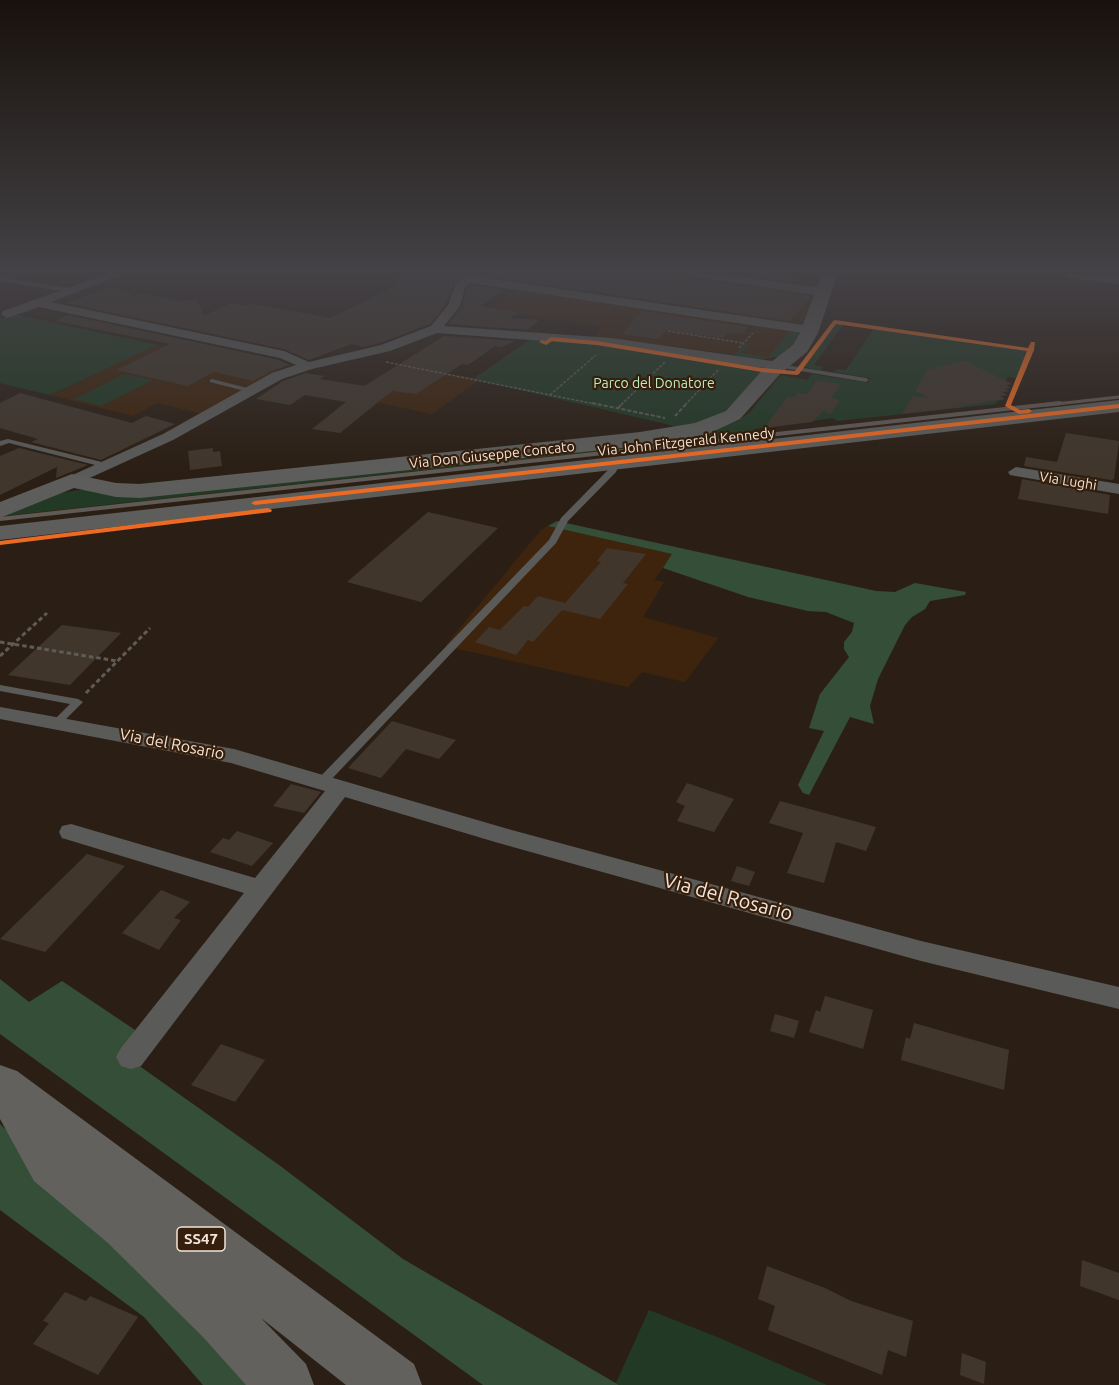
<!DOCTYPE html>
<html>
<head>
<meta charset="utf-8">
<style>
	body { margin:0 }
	canvas { display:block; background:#2b1f15 }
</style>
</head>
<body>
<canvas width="1119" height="1385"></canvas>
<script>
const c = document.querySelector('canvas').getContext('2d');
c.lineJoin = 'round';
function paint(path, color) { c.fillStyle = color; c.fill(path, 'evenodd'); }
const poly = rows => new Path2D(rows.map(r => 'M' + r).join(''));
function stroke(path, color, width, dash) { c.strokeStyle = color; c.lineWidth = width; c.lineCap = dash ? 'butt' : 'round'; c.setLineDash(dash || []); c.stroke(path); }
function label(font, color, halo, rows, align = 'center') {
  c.font = font + ' Ubuntu,sans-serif'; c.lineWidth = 4.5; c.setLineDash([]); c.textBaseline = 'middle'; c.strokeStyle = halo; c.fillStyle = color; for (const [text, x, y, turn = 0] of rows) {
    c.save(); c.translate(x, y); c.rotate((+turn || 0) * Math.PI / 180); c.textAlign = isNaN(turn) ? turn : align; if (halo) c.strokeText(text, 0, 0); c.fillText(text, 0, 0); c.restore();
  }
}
const built = poly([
	[733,281,821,293,804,326,722,315,733,306,711,302],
	[518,288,804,330,779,357,766,358,595,337,601,327,496,310,498,308,495,307],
	[157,345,281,372,203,414,157,403,133,416,50,395],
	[398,365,474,378,480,380,432,414,346,396],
	[1119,395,1119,399,0,520,3,516],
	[548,526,673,554,654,580,664,582,643,617,718,638,685,682,642,672,628,687,445,646,541,530]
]);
const green = poly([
	[13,314,157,345,50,395,0,383,0,319],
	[837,323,853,325,843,325,814,365,823,367,820,370,804,367],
	[866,327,1028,350,1017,378,1007,377,1006,381,1011,384,1007,385,1010,388,1005,389,1009,391,1003,392,1007,395,1001,396,1005,399,998,401,996,404,837,421,833,418,755,429,748,435,3,516,61,493,84,489,715,429,739,420,750,412,781,375,807,380,812,374,868,383,870,378,834,372,837,369,846,370,873,330],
	[791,330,803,332,797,342,781,356,761,359,734,356,745,343,750,344,742,353,768,357],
	[534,337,550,338,766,366,736,407,687,429,473,379],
	[125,374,153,380,101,406,74,399],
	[649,1310,717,1337,827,1385,619,1385,616,1383]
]);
const forest = poly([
	[557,521,876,591,895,592,915,583,966,592,965,595,930,601,925,609,912,617,905,625,878,679,870,706,874,724,850,717,809,795,803,793,798,785,824,731,809,728,820,694,849,657,844,649,844,642,852,632,854,623,826,612,808,611,748,597,663,568,672,554,548,526],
	[0,979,29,1002,62,981,147,1038,131,1060,279,1165,403,1259,619,1385,483,1385,0,1034],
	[0,1124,67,1189,276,1385,203,1385,144,1317,0,1210]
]);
const building = poly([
	[408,273,467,273,454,282,446,304,430,324,380,343,363,347,351,344,309,360,284,349,65,303,114,287,134,296,141,293,182,301,197,299,204,316,231,303,247,306,252,304,331,318,397,285,390,284],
	[487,273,673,273,690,278,811,296,790,321,485,276],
	[729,273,796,273,795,282],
	[472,285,504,290,480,306,519,312,510,318,539,320,528,330,448,324,462,307,467,288],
	[642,311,748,327,742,334,728,332,723,338,666,330,658,339,622,334],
	[68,315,279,360,290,365,271,371,253,381,214,372,188,386,116,370,170,344,55,321],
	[444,336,515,341,502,347,495,346,468,365,462,364,416,394,392,391,340,433,312,429,346,402,305,395,290,405,256,399,283,381,306,373,324,376,320,379,365,386],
	[965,361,1012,384,1006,385,1011,388,1004,389,1009,391,1002,392,1007,395,1000,396,1005,399,962,406,963,407,902,414,913,396,930,398,915,391,927,370],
	[817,380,841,384,831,398,840,400,830,415,824,410,812,422,764,428,788,396,794,397,797,393,807,394],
	[20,393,132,423,146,416,175,424,101,460,31,442,38,439,0,428,0,403],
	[1066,433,1119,441,1114,479,1111,480,1024,466,1026,457,1057,462],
	[19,448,88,465,56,478,57,467,0,495,0,456],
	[213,448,213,452,220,451,222,466,190,470,188,451],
	[1022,479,1110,495,1108,514,1018,499],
	[428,512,498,528,421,602,347,582],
	[607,548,646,554,623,583,628,584,600,619,562,610,533,642,528,640,516,655,475,642,489,627,500,630,524,606,528,607,538,596,565,603,601,562,597,561],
	[62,625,121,633,70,685,8,675],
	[392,721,456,740,439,759,406,749,381,778,348,768],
	[687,783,734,799,714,832,677,821,685,806,676,802],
	[291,784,321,792,304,813,273,806],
	[780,801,876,827,866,851,836,842,824,883,787,873,803,833,769,823],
	[237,831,273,843,252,866,210,852,223,838,229,840],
	[87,854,125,866,45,952,0,939],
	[737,866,755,872,749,886,731,881],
	[161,890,190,902,174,918,181,920,159,950,122,933],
	[825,996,873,1010,863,1049,809,1032,816,1010,820,1012],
	[775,1014,799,1021,794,1038,770,1031],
	[914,1023,1009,1050,1004,1090,901,1060,906,1037,910,1039],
	[221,1044,265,1060,235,1102,191,1085],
	[1082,1260,1119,1273,1119,1300,1080,1286],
	[767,1266,825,1288,851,1301,913,1321,906,1357,888,1350,882,1375,768,1330,775,1306,758,1299],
	[65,1292,86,1301,90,1296,138,1317,98,1375,33,1344,49,1323,43,1321],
	[962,1353,986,1362,984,1384,960,1375]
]);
const pathFar2 = poly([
	[668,331,743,343],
	[739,348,753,333],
	[386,362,600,405],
	[550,395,596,355],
	[621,405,665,362],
	[685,405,718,370]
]);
const pathFar1 = poly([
	[592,403,665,418],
	[618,408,623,403],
	[675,416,687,403]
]);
const path = poly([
	[0,642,117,661],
	[0,656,47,613],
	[86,693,150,628]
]);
const lane = poly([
	[0,277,74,289,77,291,74,293,0,281,0,277],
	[779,364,866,378,869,380,866,382,777,367,777,365,779,364],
	[212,379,251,389,253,390,249,392,210,382,210,380,212,379],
	[8,439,110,464,111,466,107,468,9,443,0,446,0,441,8,439],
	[613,461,616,461,620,463,616,472,568,521,556,543,326,785,318,785,316,782,318,779,549,540,561,518,609,469,613,461],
	[0,685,78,699,83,702,60,725,56,726,51,723,70,704,0,691,0,685]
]);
const street = poly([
	[110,273,126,273,51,302,284,351,309,362,381,345,431,326,448,305,456,283,471,273,485,273,480,277,810,326,816,330,810,334,471,283,465,287,460,306,444,326,611,338,779,362,786,366,779,370,611,346,437,333,390,351,312,369,282,379,173,440,72,486,66,484,64,481,66,478,163,434,272,373,296,365,280,358,39,307,7,318,1,314,3,311,110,273],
	[684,273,713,273,823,288,829,292,823,296,690,276,684,273],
	[1016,467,1119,484,1119,494,1010,475,1008,472,1016,467],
	[0,707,234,749,508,829,921,941,1119,987,1119,1009,921,961,495,842,345,797,141,1066,131,1069,121,1066,116,1057,121,1048,244,893,62,838,59,832,62,826,71,824,255,878,325,791,231,763,0,719,0,707]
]);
const secondary = poly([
	[822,273,838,273,818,333,807,352,780,374,740,419,708,434,640,446,140,498,116,497,74,488,0,518,0,502,72,474,116,483,140,484,640,432,695,423,726,411,766,366,793,345,800,333,822,273],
	[1061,273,1119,274,1119,284,1069,278,1061,273],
	[1119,400,1119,412,0,540,0,526,1119,400]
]);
const highway = poly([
	[0,1065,17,1071,414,1364,422,1385,346,1385,261,1318,306,1364,314,1385,246,1385,203,1337,108,1243,34,1181,0,1119,0,1065]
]);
const railFar1 = poly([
	[1047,405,1119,397]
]);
const rail = poly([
	[0,519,1060,403]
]);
const cycleway = poly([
	[835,320,1028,348,1031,342,1035,342,1034,350,1011,405,1020,410,1029,409,1032,411,1029,413,1019,414,1005,406,1027,351,836,324,799,374,797,375,762,372,597,345,552,341,546,345,539,342,542,340,545,341,551,337,597,341,762,368,795,371,833,321,835,320],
	[1119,404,1119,408,255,505,251,503,255,501,1119,404],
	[268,508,272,510,271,512,0,545,0,541,268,508]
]);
const farParknames = [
	["Parco del Donatore",654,383]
];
const farStreetnames = [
	["Via John Fitzgerald Kennedy",686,442,-6],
	["Via Don Giuseppe Concato",492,455,-6],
	["Via Lughi",1068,481,9]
];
const shields = [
	[201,1239,48]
];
const shieldNames = [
	["SS47",201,1239]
];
const streetNames = [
	["Via del Rosario",172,744,11]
];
const nearStreetnames = [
	["Via del Rosario",728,897,15]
];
paint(built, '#3e240d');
paint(green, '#223a25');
paint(forest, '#354e38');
paint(building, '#40362c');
stroke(pathFar2, '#5f5c58', 1.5, [3, 1.5]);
stroke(pathFar1, '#5f5c58', 2, [4, 2]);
stroke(path, '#5f5c58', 3, [4.5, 3]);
paint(lane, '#5a5b59');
paint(street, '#5a5b59');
paint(secondary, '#5d5d5b');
paint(highway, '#62615d');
stroke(railFar1, '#605a56', 3);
stroke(rail, '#605a56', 4);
paint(cycleway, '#ed6a23');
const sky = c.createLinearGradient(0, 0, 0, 467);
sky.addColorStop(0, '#18110c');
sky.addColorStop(0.58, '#444246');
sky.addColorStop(1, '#44424600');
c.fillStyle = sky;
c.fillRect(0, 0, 1119, 467);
label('14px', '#b5edc0', '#351e0b', farParknames);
label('14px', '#f3e4d8', '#351e0b', farStreetnames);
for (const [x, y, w] of shields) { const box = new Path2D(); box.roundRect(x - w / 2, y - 12, w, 24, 4.5); c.fillStyle = '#351e0b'; c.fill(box); stroke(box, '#f3e4d8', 1.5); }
label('bold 15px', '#f3e4d8', null, shieldNames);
label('16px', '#f3e4d8', '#351e0b', streetNames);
label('20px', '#f3e4d8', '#351e0b', nearStreetnames);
</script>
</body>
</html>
